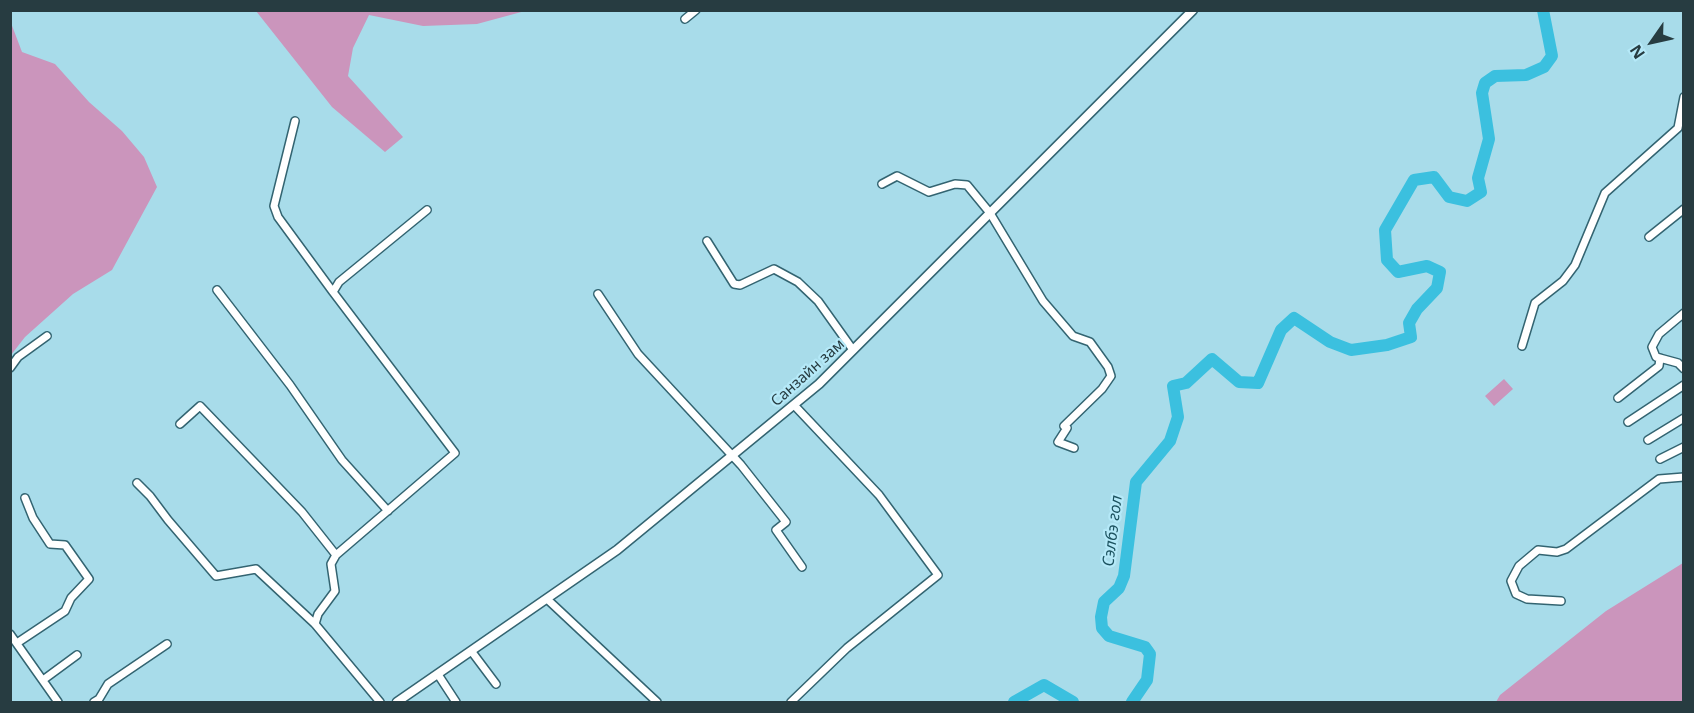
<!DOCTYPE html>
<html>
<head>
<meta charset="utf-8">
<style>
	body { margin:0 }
	#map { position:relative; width:1694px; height:713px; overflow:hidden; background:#a8dcea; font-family:"Noto Sans",sans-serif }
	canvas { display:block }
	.frame { position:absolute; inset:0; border:12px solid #273c41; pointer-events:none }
	.north { position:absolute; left:1622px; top:12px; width:60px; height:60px; -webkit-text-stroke:4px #b5e9f8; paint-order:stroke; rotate:236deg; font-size:16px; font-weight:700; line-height:24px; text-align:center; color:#273c41 }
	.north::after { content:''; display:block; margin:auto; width:21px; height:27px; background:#273c41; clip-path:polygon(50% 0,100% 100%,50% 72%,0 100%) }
</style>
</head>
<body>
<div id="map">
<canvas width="1694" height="713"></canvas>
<div class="frame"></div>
<div class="north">N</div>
</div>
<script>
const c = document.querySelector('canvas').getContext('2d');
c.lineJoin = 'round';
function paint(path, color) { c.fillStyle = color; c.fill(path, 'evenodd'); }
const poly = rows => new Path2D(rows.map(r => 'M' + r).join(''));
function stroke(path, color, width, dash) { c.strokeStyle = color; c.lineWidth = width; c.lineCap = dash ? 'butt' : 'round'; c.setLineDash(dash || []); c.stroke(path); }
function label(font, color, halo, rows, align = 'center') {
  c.font = font + ' "Noto Sans",sans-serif'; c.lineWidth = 4.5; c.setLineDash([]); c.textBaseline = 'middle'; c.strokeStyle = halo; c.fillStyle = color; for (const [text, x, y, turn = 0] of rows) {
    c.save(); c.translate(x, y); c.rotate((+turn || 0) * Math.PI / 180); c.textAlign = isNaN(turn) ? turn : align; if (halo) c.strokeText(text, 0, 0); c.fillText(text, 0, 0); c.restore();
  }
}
const green = poly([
	[256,11,525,11,477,24,423,26,369,15,353,48,348,76,403,137,385,152,332,107],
	[11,23,22,52,55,64,89,102,122,131,144,157,157,187,112,270,73,294,25,337,11,355],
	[1504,379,1513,389,1494,406,1485,396],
	[1683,563,1683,702,1496,702,1500,695,1606,611]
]);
const river = poly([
	[1014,702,1044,685,1073,702],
	[1132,702,1147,680,1150,654,1145,647,1109,636,1102,628,1101,617,1104,602,1119,588,1124,576,1136,482,1170,441,1178,417,1173,386,1186,383,1212,359,1239,382,1258,383,1281,330,1294,318,1330,342,1351,350,1387,345,1411,337,1409,323,1417,309,1437,288,1440,272,1427,266,1398,272,1387,260,1385,230,1414,180,1434,177,1449,197,1467,201,1481,192,1478,178,1489,139,1482,93,1485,83,1495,76,1526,75,1544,67,1552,56,1543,10]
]);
const minor = poly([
	[685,19,696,10],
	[295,121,274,206,278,217,333,292],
	[882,184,897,176,929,192,955,184,967,185,990,213,1043,301,1073,336,1090,342,1108,367,1111,376,1102,389,1064,426,1067,428,1058,442,1074,448],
	[1649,237,1684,209],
	[707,241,734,284,740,285,774,269,798,282,818,301,853,350],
	[217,290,290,385,342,460,388,511],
	[598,294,638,354,741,465,786,522,776,530,802,567],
	[1684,313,1659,334,1652,347,1656,357,1678,363,1684,369],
	[1522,346,1535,303,1563,281,1575,265,1605,193,1678,128,1684,97],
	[10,368,18,357,47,336],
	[1618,398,1659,366,1660,358],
	[1628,422,1684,385],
	[180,424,200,406,302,512,336,555],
	[1648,440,1684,418],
	[1660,459,1684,447],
	[137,483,150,496,168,520,216,576,256,569,315,624,380,702],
	[547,599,657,702],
	[1561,601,1527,599,1516,594,1511,581,1519,566,1538,550,1557,552,1566,549,1659,479,1684,477],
	[315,624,318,614,335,591,331,564,336,555,455,453,333,292,339,282,427,210],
	[10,634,58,702],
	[17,643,65,611,71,598,89,579,65,545,50,544,33,518,25,498],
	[472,652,496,684],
	[439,676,456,702],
	[43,680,77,655],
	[94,702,99,699,108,684,167,644],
	[791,702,847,648,938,575,879,495,794,405]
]);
const major = poly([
	[397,702,617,550,819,384,1193,10]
]);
const streetNames = [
	["Санзайн зам",808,373,-42]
];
const waterNames = [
	["Сэлбэ гол",1113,531,-83]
];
paint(green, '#cb95bc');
stroke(river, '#3bc0df', 12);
stroke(minor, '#336471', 10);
stroke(major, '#336471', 11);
stroke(minor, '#fff', 7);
stroke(major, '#fff', 8);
label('15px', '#273c41', '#b5e9f8', streetNames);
label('italic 16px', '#1c525f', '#b5e9f8', waterNames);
</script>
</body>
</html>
